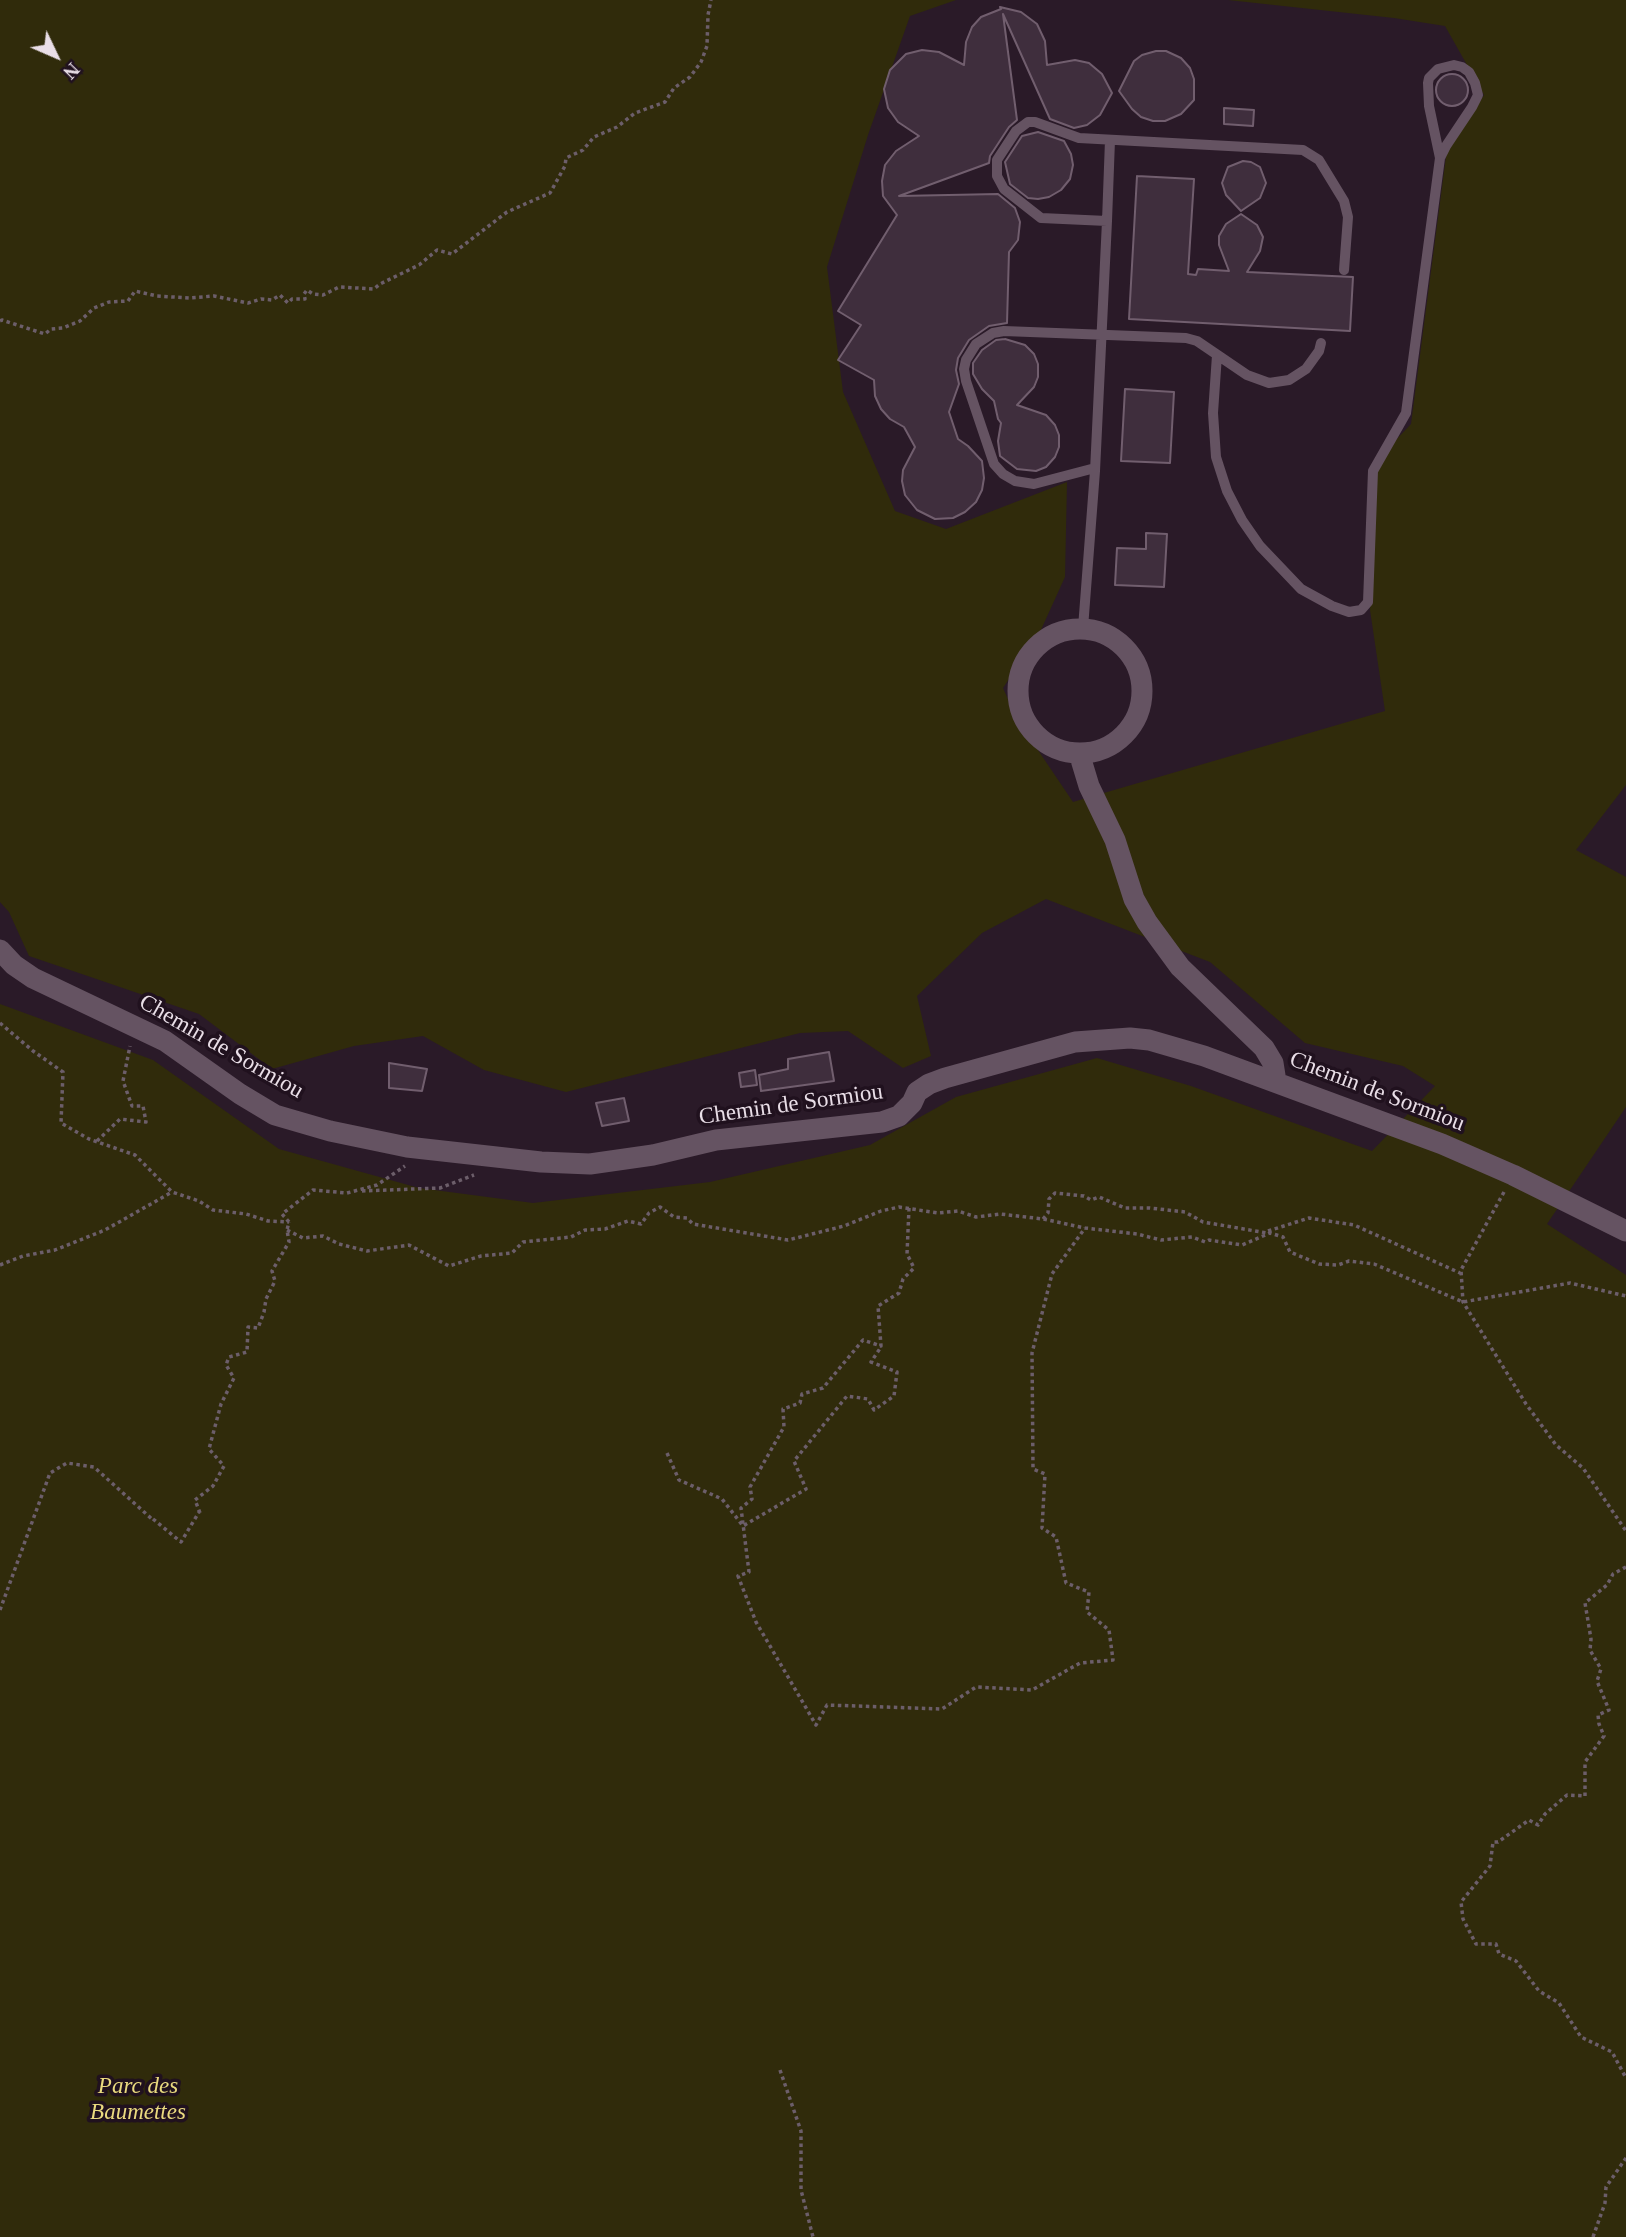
<!DOCTYPE html>
<html>
<head>
<meta charset="utf-8">
<style>
	body { margin:0 }
	#map { position:relative; width:1626px; height:2237px; overflow:hidden; background:#2a1a28; font-family:Georgia,serif }
	canvas { display:block }
	.north { position:absolute; left:21px; top:21px; width:70px; height:70px; -webkit-text-stroke:5px #20111e; paint-order:stroke; rotate:134deg; font-size:19px; font-weight:700; line-height:28px; text-align:center; color:#e9dee7 }
	.north::after { content:''; display:block; margin:auto; width:24px; height:32px; background:#e9dee7; clip-path:polygon(50% 0,100% 100%,50% 72%,0 100%) }
</style>
</head>
<body>
<div id="map">
<canvas width="1626" height="2237"></canvas>
<div class="north">N</div>
</div>
<script>
const c = document.querySelector('canvas').getContext('2d');
c.lineJoin = 'round';
function paint(path, color) { c.fillStyle = color; c.fill(path, 'evenodd'); }
const poly = rows => new Path2D(rows.map(r => 'M' + r).join(''));
function stroke(path, color, width, dash) { c.strokeStyle = color; c.lineWidth = width; c.lineCap = dash ? 'butt' : 'round'; c.setLineDash(dash || []); c.stroke(path); }
function label(font, color, halo, rows, align = 'center') {
  c.font = font + ' Georgia,serif'; c.lineWidth = 7; c.setLineDash([]); c.textBaseline = 'middle'; c.strokeStyle = halo; c.fillStyle = color; for (const [text, x, y, turn = 0] of rows) {
    c.save(); c.translate(x, y); c.rotate((+turn || 0) * Math.PI / 180); c.textAlign = isNaN(turn) ? turn : align; if (halo) c.strokeText(text, 0, 0); c.fillText(text, 0, 0); c.restore();
  }
}
const green = poly([
	[0,0,956,0,910,16,868,135,827,267,843,392,895,511,946,529,1067,482,1065,577,1040,632,1003,688,1017,719,1073,802,1385,711,1370,610,1378,459,1411,424,1447,149,1484,95,1445,26,1394,18,1228,0,1626,0,1626,785,1576,850,1626,877,1626,1107,1547,1224,1626,1275,1626,2237,0,2237,0,1004,153,1060,279,1149,419,1188,533,1203,710,1182,870,1145,956,1097,1097,1058,1191,1086,1372,1151,1435,1086,1403,1066,1305,1043,1210,962,1046,899,982,933,917,996,931,1056,903,1068,848,1031,800,1033,566,1092,484,1070,423,1036,354,1046,272,1069,199,1014,29,956,9,912,0,902]
]);
const building = poly([
	[1000,7,1021,12,1037,24,1045,41,1047,65,1075,60,1089,63,1102,74,1112,93,1100,115,1087,125,1074,128,1050,119,1003,14,1017,120,1009,127,990,156,989,163,899,196,998,194,1015,208,1020,222,1018,240,1009,252,1007,323,989,326,969,340,958,358,956,370,959,384,949,412,958,439,968,446,982,461,984,478,982,490,976,502,965,512,953,518,935,519,917,510,905,495,902,481,903,470,915,447,904,427,890,419,881,409,875,396,874,380,838,360,861,325,838,311,897,215,883,196,882,181,885,165,896,151,919,136,898,122,888,108,884,89,890,70,906,54,922,50,939,52,964,65,966,42,972,27,981,17,1001,9,1000,7],
	[1156,51,1166,51,1181,58,1190,68,1194,79,1194,100,1181,114,1165,121,1153,121,1141,117,1132,109,1119,91,1134,61,1142,55,1156,51],
	'1436 90a16 16 0 1 1 32 0a16 16 0 1 1-32 0Z',
	[1224,108,1254,110,1253,126,1224,124,1224,108],
	[1038,132,1064,141,1071,154,1073,165,1070,179,1061,190,1049,197,1038,199,1028,198,1010,184,1005,162,1022,136,1038,132],
	[1243,161,1251,162,1260,167,1266,183,1260,198,1241,211,1226,195,1222,183,1228,167,1243,161],
	[1137,176,1194,179,1188,274,1196,275,1198,269,1229,271,1219,245,1219,236,1226,224,1241,214,1257,225,1263,237,1260,251,1247,272,1353,277,1350,331,1129,319,1137,176],
	[1005,339,1025,345,1034,354,1038,364,1038,377,1034,387,1017,405,1046,415,1055,425,1059,435,1059,447,1055,457,1046,467,1036,471,1017,469,1000,456,998,441,1001,423,998,419,994,401,982,389,973,374,973,363,982,350,996,340,1005,339],
	[1125,389,1174,392,1170,463,1121,461,1125,389],
	[1146,533,1167,534,1164,587,1115,585,1117,548,1146,549,1146,533],
	[829,1052,834,1081,761,1091,759,1075,788,1069,788,1059,829,1052],
	[389,1063,427,1069,422,1091,389,1088,389,1063],
	[755,1070,757,1085,741,1087,739,1073,755,1070],
	[624,1098,629,1121,602,1126,596,1103,624,1098]
]);
const path = poly([
	[0,321,2,320,45,334,51,329,63,328,80,321,94,308,109,302,128,301,135,291,157,296,189,298,214,296,248,303,261,299,272,300,280,295,288,303,292,299,305,299,304,294,307,290,313,294,323,295,339,287,374,289,380,284,419,265,437,250,452,254,507,212,550,193,565,166,566,158,583,150,594,137,617,127,635,113,665,102,674,88,690,77,701,62,707,46,708,15,711,0],
	[0,1023,33,1051,63,1072,61,1123,89,1139,135,1155,172,1192,199,1201,213,1210,246,1214,268,1221,289,1222],
	[97,1141,120,1119,146,1122,143,1106,132,1106,123,1081,130,1046],
	[362,1191,440,1188,474,1175],
	[1504,1192,1461,1270,1463,1302,1526,1404,1556,1445,1583,1468,1626,1531],
	[909,1208,907,1254,914,1268,903,1279,899,1293,878,1306,881,1346,863,1340,823,1388,802,1394,800,1403,783,1409,784,1427,750,1487,752,1499,741,1508,749,1572,738,1576,756,1622,816,1725,827,1705,942,1709,976,1687,1032,1690,1080,1663,1113,1660,1109,1630,1087,1612,1089,1592,1066,1583,1056,1537,1042,1528,1045,1474,1033,1469,1032,1353,1052,1274,1085,1228],
	[1043,1219,1048,1213,1049,1199,1055,1193,1084,1196,1091,1200,1099,1197,1125,1208,1150,1208,1185,1212,1203,1222,1267,1233],
	[289,1222,282,1214,313,1190,347,1193,377,1185,405,1166],
	[287,1230,303,1238,323,1236,339,1244,367,1251,409,1245,449,1266,481,1256,512,1253,523,1242,571,1237,585,1230,605,1229,628,1221,641,1224,649,1213,660,1207,674,1217,687,1218,693,1224,788,1240,844,1226,881,1211,899,1207,938,1213,958,1211,976,1217,1000,1214,1043,1219,1085,1228,1137,1234,1161,1240,1192,1237,1205,1242,1209,1240,1242,1245,1270,1233,1283,1237,1290,1252,1319,1264,1338,1265,1349,1261,1374,1264,1463,1302,1570,1283,1626,1296],
	[1268,1231,1309,1218,1354,1225,1460,1273],
	[0,1265,23,1256,55,1250,105,1230,172,1192],
	[667,1453,679,1480,722,1499,743,1526,806,1489,794,1461,847,1396,868,1399,874,1410,894,1396,897,1372,871,1362,881,1347],
	[200,1513,195,1500,213,1486,224,1466,209,1449,221,1404,234,1378,226,1365,229,1357,247,1352,248,1327,258,1328,264,1312,266,1299,275,1281,272,1271,289,1242,287,1230,289,1222],
	[153,1519,181,1542,199,1512],
	[1626,1567,1613,1574,1607,1585,1585,1603,1591,1639,1590,1650,1601,1669,1597,1681,1609,1710,1598,1715,1599,1724,1604,1736,1585,1762,1585,1796,1567,1795,1545,1814,1538,1825,1529,1820,1498,1842,1493,1842,1490,1866,1461,1902,1463,1919,1476,1944,1496,1944,1499,1954,1516,1961,1539,1991,1559,2003,1581,2037,1612,2052,1626,2078],
	[0,1610,50,1473,67,1463,94,1467,153,1520],
	[780,2070,801,2131,801,2190,813,2237],
	[1593,2237,1605,2203,1606,2187,1626,2158]
]);
const lane = poly([
	[1107,221,1110,140],
	[1217,355,1213,413,1216,457,1227,491,1242,520,1260,546,1301,589,1332,606,1349,612,1361,610,1368,602,1373,471,1406,413,1440,158,1446,146,1472,107,1478,95,1475,83,1469,72,1462,67,1454,65,1438,69,1429,78,1428,83,1429,106,1440,158],
	[1095,468,1034,484,1015,481,1003,474,994,464,966,381,964,369,966,360,976,344,993,333,1004,331,1186,338,1197,341,1247,375,1269,383,1289,380,1306,369,1319,351,1321,343],
	[1083,628,1095,471,1107,221,1041,218,1004,189,997,176,997,160,1016,131,1028,122,1035,122,1079,138,1303,150,1319,160,1344,201,1348,217,1344,270]
]);
const street = poly([
	'1018 691a62 62 0 1 1 124 0a62 62 0 1 1-124 0Z',
	[1079,753,1089,786,1115,840,1134,899,1147,922,1180,967,1264,1048,1273,1063,1276,1082],
	[0,950,14,965,33,978,165,1041,240,1094,275,1115,330,1131,407,1147,541,1162,590,1164,653,1155,716,1140,882,1122,899,1116,912,1103,917,1092,929,1084,945,1078,1075,1042,1130,1038,1149,1040,1204,1056,1442,1144,1513,1175,1626,1231]
]);
const streetNames = [
	["Chemin de Sormiou",221,1047,30],
	["Chemin de Sormiou",1377,1092,21],
	["Chemin de Sormiou",791,1105,-8]
];
const parkNames = [
	["Parc des",138,2087],
	["Baumettes",138,2113]
];
paint(green, '#302b0b');
paint(building, '#3f2e3d');
stroke(building, '#715e6e', 2);
stroke(path, '#6c5e6a', 3.5, [3.5, 3.5]);
stroke(lane, '#655362', 10);
stroke(street, '#655362', 21);
label('23px', '#e9dee7', '#20111e', streetNames);
label('italic 23px', '#eada7f', '#20111e', parkNames);
</script>
</body>
</html>
